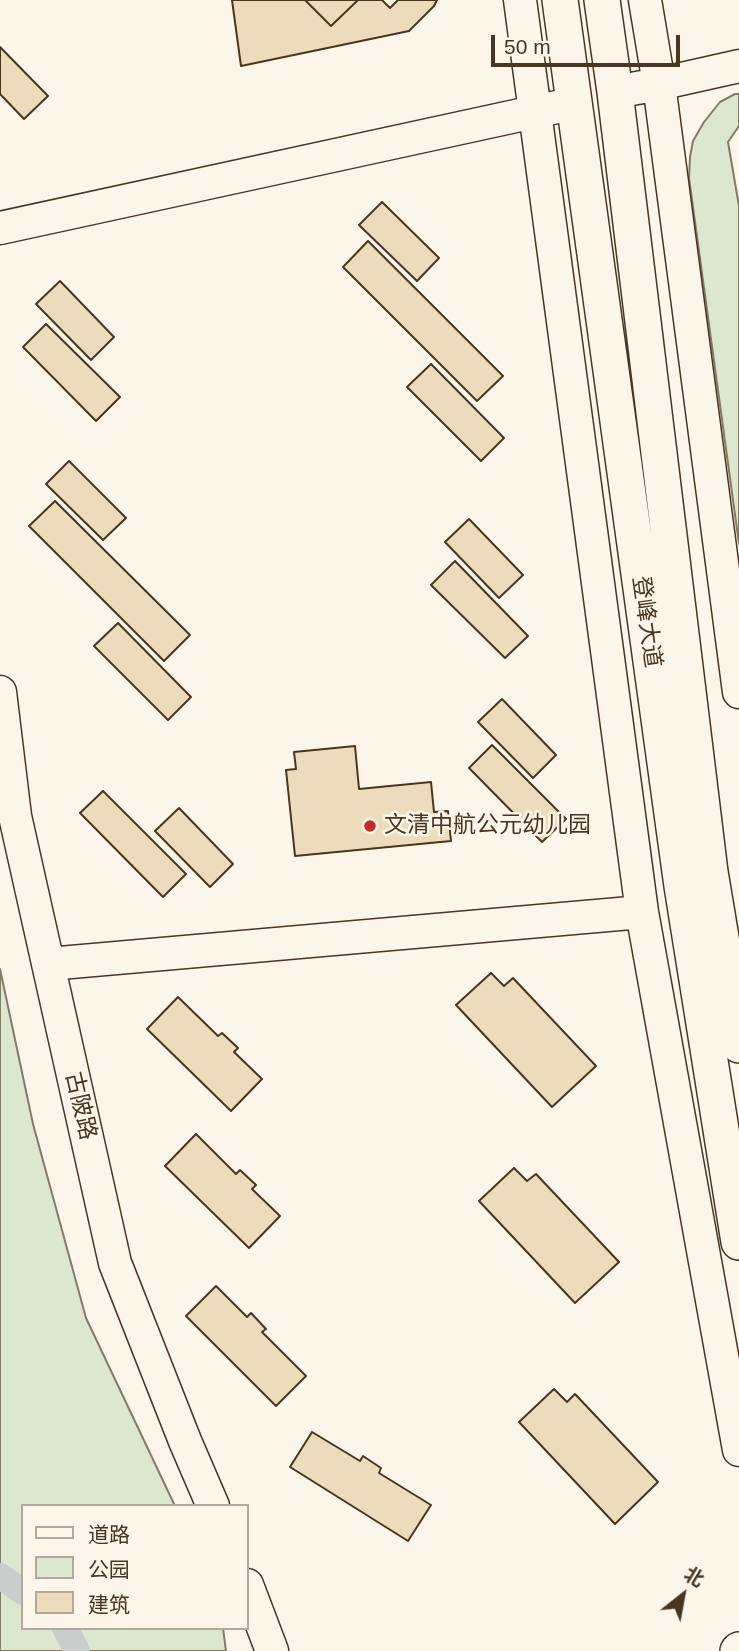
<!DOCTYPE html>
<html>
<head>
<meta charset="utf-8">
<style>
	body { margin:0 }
	#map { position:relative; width:739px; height:1651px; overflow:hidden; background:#fbf6e9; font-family:Helvetica,"Noto Sans SC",sans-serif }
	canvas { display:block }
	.legend { position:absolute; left:21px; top:1504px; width:228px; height:126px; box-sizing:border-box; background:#fbf6e9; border:2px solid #b4a999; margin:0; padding:9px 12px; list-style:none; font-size:21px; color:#4a3520 }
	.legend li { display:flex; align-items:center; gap:14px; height:35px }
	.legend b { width:35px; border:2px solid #b4a999 }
	.north { position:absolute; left:648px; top:1560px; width:70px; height:70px; -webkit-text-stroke:5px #fbf6e9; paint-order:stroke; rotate:31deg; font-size:19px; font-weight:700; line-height:28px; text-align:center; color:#4a3520 }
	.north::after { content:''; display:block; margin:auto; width:24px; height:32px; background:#4a3520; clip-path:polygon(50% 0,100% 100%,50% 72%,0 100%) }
	.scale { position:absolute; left:491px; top:35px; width:189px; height:32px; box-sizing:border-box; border:4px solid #4a3520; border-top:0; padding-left:9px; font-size:21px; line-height:24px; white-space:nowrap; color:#4a3520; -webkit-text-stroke:5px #fbf6e9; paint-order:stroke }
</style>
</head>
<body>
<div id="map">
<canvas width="739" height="1651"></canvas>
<ul class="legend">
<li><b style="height:9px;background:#fbf6e9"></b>道路</li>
<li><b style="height:19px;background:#dce7d0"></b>公园</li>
<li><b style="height:19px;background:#ecdcbc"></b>建筑</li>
</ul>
<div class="north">北</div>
<div class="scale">50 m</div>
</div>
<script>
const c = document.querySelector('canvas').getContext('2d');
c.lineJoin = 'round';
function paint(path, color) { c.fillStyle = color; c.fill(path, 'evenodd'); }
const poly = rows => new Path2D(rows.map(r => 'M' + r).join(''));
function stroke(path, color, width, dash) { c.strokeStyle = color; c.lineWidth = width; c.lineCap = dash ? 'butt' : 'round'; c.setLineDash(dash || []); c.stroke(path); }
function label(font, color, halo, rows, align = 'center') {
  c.font = font + ' Helvetica,"Noto Sans SC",sans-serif'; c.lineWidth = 5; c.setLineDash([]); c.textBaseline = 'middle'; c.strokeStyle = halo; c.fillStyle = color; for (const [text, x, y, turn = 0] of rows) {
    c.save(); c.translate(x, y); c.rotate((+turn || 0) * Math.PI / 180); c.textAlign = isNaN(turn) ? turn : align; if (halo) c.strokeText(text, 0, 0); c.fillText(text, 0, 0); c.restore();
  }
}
const green = poly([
	[735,94,739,94,739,126,728,142,739,206,739,544,689,178,690,157,693,141,704,122,720,102,735,94],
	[0,969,33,1124,86,1318,175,1506,23,1506,23,1628,223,1628,226,1651,0,1651,0,969]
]);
const canal = poly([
	[0,1576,23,1592],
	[65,1628,77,1651]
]);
const building = poly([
	[232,0,305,0,331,26,358,0,382,0,390,8,398,0,437,0,434,6,409,31,241,66,232,0],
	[305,0,358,0,331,26,305,0],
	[0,47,48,96,24,119,0,94,0,47],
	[382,202,439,258,417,281,359,225,382,202],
	[368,241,503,376,477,401,343,267,368,241],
	[60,281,114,337,91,360,36,304,60,281],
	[46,324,120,397,96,421,23,347,46,324],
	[431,364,504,438,481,461,407,387,431,364],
	[69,461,126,518,103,540,46,484,69,461],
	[55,501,190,635,164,661,29,526,55,501],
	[469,519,523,575,499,598,445,542,469,519],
	[455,561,528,636,505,658,431,585,455,561],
	[118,623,191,697,168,720,94,646,118,623],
	[502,699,556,755,533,778,478,722,502,699],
	[492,745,566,819,542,842,469,768,492,745],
	[355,746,359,789,431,782,434,812,448,811,451,841,295,856,286,770,296,769,294,752,355,746],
	[103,791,186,874,163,897,80,813,103,791],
	[179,808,233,864,210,887,155,831,179,808],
	[491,973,504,986,513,978,596,1066,552,1107,456,1005,491,973],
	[178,997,218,1036,222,1033,238,1048,234,1052,262,1079,231,1111,147,1029,178,997],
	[196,1134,236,1174,240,1170,256,1185,252,1189,280,1216,249,1248,165,1166,196,1134],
	[514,1168,527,1181,536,1174,619,1262,575,1303,479,1201,514,1168],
	[216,1286,247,1317,251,1313,266,1329,262,1332,306,1376,276,1406,186,1316,216,1286],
	[554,1389,567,1402,575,1394,658,1482,615,1524,519,1422,554,1389],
	[312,1432,360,1461,363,1456,381,1468,379,1473,431,1505,408,1541,290,1467,312,1432]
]);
const secondary = poly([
	[520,0,642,912,739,1450],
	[645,0,659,84,739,692],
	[615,92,659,84,739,66],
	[0,228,557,107],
	[0,692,15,816,115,1263,185,1441,213,1506],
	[48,964,642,912],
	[247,1585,272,1651]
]);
const primary = poly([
	[560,0,682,886,739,1242],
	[602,0,615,92,710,872,739,1045],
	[738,1651,739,1650]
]);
const markers = [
	[370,826,7,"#c62828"]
];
const streetNames = [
	["登峰大道",646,622,82],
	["古陂路",80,1106,77]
];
const poiNames = [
	["文清中航公元幼儿园",384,826]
];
paint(green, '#dce7d0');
stroke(green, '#887966', 2);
stroke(canal, '#c9cecd', 26);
paint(building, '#ecdcbc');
stroke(building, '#4a3520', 2);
stroke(secondary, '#4a3520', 35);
stroke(primary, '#4a3520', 38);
stroke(secondary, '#fbf6e9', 32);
stroke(primary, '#fbf6e9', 35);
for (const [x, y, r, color] of markers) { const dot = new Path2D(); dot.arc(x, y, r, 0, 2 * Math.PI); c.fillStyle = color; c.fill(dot); stroke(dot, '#fbf6e9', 2.5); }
label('23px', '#4a3520', '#fbf6e9', streetNames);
label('23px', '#4a3520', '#fbf6e9', poiNames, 'left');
</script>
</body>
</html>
